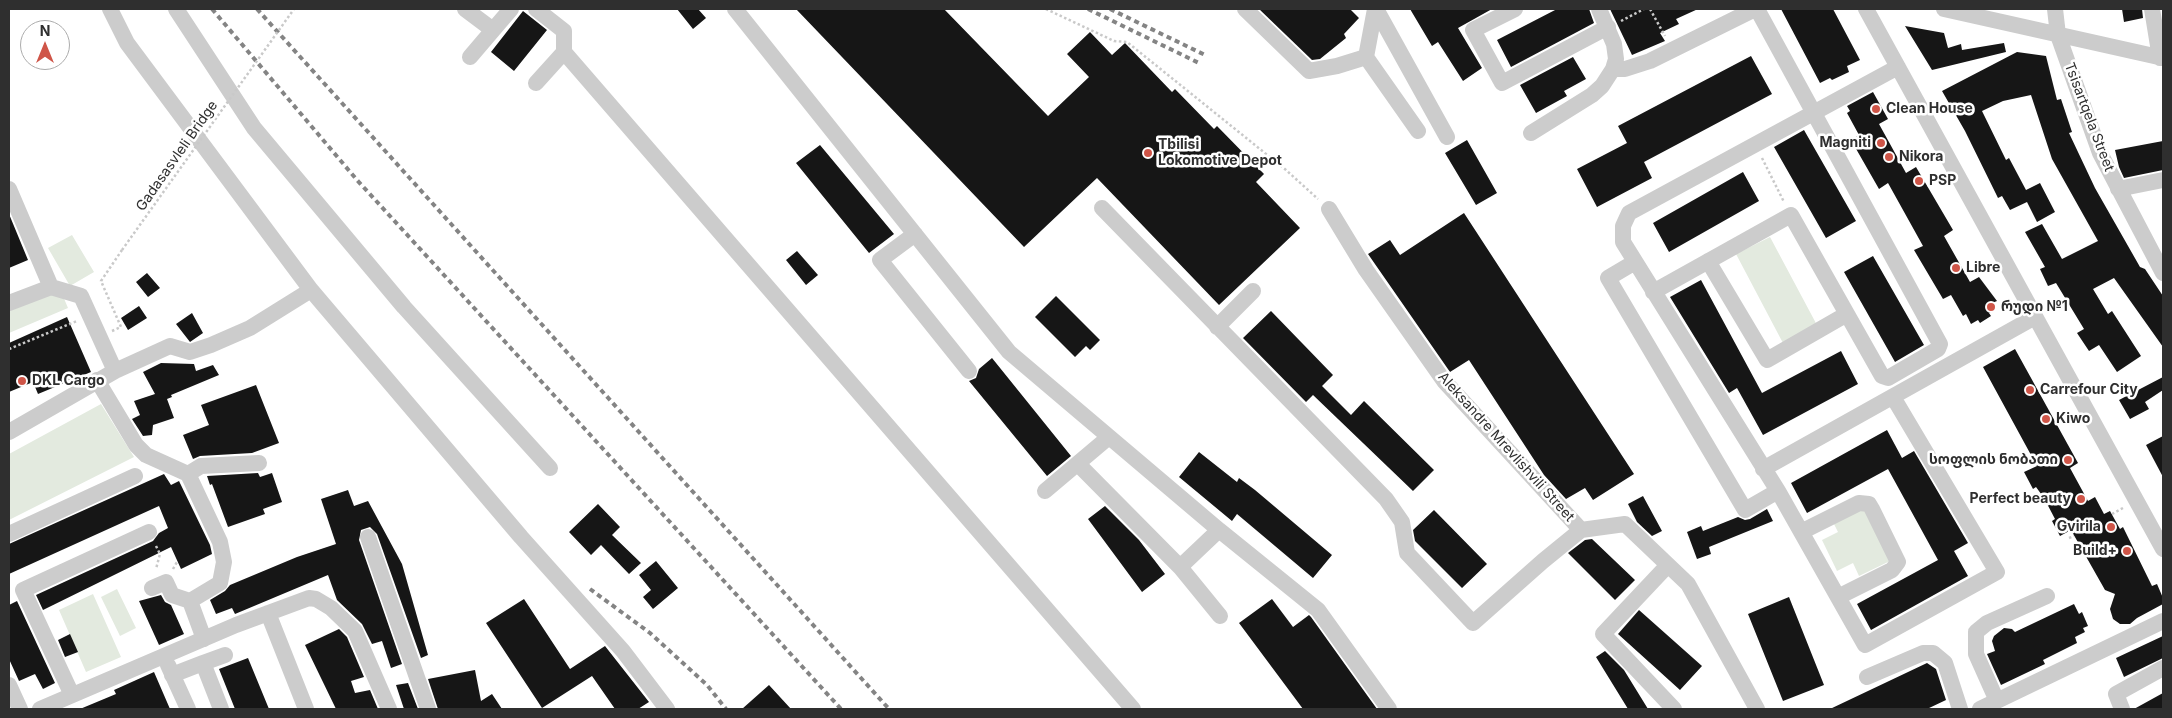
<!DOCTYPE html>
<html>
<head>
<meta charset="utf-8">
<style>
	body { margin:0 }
	#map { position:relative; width:2172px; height:718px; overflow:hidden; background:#fff; font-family:Inter,sans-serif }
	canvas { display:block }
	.frame { position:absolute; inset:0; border:10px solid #2f2f2f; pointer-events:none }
	.north { position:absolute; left:20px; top:20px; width:50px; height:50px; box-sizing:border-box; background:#fff; border:1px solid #acacac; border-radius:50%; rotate:0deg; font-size:14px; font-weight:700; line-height:20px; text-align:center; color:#2f2f2f }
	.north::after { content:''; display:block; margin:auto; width:18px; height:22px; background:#cf5548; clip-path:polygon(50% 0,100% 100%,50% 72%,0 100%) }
</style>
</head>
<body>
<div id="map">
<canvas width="2172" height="718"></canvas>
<div class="frame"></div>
<div class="north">N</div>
</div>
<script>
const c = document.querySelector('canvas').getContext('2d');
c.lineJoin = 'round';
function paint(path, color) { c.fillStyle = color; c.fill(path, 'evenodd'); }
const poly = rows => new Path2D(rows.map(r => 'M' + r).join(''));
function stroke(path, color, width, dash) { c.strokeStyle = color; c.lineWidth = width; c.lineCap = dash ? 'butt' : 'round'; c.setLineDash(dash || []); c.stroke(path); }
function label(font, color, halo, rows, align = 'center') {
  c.font = font + ' Inter,"Noto Sans Georgian",sans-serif'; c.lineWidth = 5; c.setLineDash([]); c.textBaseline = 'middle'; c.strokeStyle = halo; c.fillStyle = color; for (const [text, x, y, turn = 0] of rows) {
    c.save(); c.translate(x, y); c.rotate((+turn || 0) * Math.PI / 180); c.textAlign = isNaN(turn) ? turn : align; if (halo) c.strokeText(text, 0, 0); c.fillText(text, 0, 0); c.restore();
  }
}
const green = poly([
	[72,235,94,272,70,286,48,248],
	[1770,237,1818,327,1784,345,1736,254],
	[60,289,68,308,9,333,9,310],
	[101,404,134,457,9,520,9,454],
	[1864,507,1890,561,1859,576,1853,563,1837,571,1822,540,1838,532,1833,522],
	[117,589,136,628,120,636,101,597],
	[93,594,121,657,86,672,59,610]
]);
const building = poly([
	[677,9,698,9,706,18,693,29],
	[796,9,944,9,1048,116,1089,77,1067,54,1090,32,1112,55,1125,43,1172,92,1175,89,1214,129,1217,126,1264,174,1256,182,1300,228,1219,305,1097,178,1024,247],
	[1259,9,1350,9,1359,18,1344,34,1346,38,1320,59,1312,60],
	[1410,9,1492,9,1458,28,1482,68,1463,81,1438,42,1432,46],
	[1557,9,1589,9,1594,23,1511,67,1497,40],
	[1610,9,1698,9,1676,19,1679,24,1660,33,1665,41,1632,55],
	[1781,9,1833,9,1860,60,1847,66,1849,72,1832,80,1830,78,1820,83],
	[2122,9,2142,9,2143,18,2124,22],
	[523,11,547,30,514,71,491,52],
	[1905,26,1944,33,1948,48,1961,44,1962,50,2004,43,2006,52,1932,70],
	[2017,52,2046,56,2057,100,2061,99,2072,132,2069,133,2095,188,2140,267,2145,269,2163,296,2163,347,2114,278,2093,289,2108,314,2112,311,2141,356,2117,372,2099,345,2089,351,2077,333,2084,329,2056,283,2048,286,2040,269,2045,267,2025,232,2042,224,2062,259,2098,241,2052,159,2031,95,2003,101,1982,111,2006,160,2009,158,2026,190,2040,183,2055,212,2037,222,2027,202,2010,210,2002,196,1998,198,1965,131,1942,91],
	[1751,56,1772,94,1644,162,1652,178,1597,207,1577,169,1627,143,1618,126],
	[1573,57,1586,79,1564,91,1567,96,1536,113,1520,85],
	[1873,92,1888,119,1879,124,1906,173,1916,167,1953,230,1944,236,1970,282,1979,277,1997,301,1992,303,1996,309,1989,313,1991,316,1980,323,1978,320,1971,324,1966,314,1963,316,1951,295,1943,299,1914,250,1923,246,1888,183,1879,189,1851,140,1859,135,1847,113,1850,111,1847,106],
	[1804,130,1856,221,1826,238,1774,147],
	[1467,140,1497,193,1476,205,1445,153],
	[2163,141,2163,170,2124,178,2119,167,2115,150],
	[820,145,894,234,869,253,796,163],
	[1743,172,1759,201,1669,252,1653,223],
	[1464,213,1634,474,1593,500,1585,488,1566,499,1544,475,1469,360,1450,372,1368,254,1390,240,1400,255],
	[9,214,28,260,9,268],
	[797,251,818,275,806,285,786,260],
	[1873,256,1924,345,1895,362,1844,272],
	[147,273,160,288,148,297,136,282],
	[1701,280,1762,393,1841,351,1858,384,1763,435,1737,388,1729,393,1670,297],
	[1056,296,1100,340,1090,350,1086,346,1075,357,1035,317],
	[139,306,147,318,128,330,121,318],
	[1271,311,1333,375,1322,386,1351,415,1364,401,1434,470,1413,491,1313,395,1306,402,1243,338],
	[192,313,203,333,190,342,176,324],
	[67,317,91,372,38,394,33,382,9,392,9,343],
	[2015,349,2078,463,2070,468,2088,501,2095,497,2104,514,2110,511,2120,529,2123,527,2152,586,2157,584,2163,598,2163,604,2137,618,2130,624,2120,624,2113,619,2110,609,2115,594,2105,590,2071,530,2060,536,2052,521,2055,519,2044,498,2036,487,2033,489,2024,472,2037,466,1983,367],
	[992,358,1071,456,1047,476,969,381,976,378,979,369],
	[161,363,194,364,196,371,213,365,219,375,171,395,172,397,167,399,174,418,153,425,152,435,143,436,132,419,140,415,134,401,155,394,143,372],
	[2163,377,2163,390,2145,402,2149,409,2130,419,2119,400],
	[256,385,279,443,252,453,200,456,193,459,183,435,209,425,201,405],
	[1887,430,1902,458,1914,451,1968,543,1954,551,1968,576,1871,630,1857,604,1938,560,1888,469,1807,513,1791,483],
	[2163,436,2163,477,2146,445],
	[1199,452,1237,482,1239,478,1255,490,1332,555,1313,578,1237,514,1232,521,1179,477],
	[258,473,260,477,272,473,282,502,263,509,265,514,228,527,212,484,210,485,207,476],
	[164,474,171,485,179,481,210,545,212,554,181,569,171,547,43,610,36,595,153,541,159,533,168,528,159,506,9,574,9,544],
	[348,490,354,506,368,501,402,564,428,655,421,658,377,534,370,527,361,530,359,540,402,664,391,668,382,641,372,644,362,624,337,600,328,575,235,614,232,608,216,614,210,600,225,591,230,585,297,557,336,544,321,499],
	[1643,496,1662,531,1652,536,1637,522,1628,504],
	[598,504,620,527,612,535,641,563,629,574,601,545,591,555,569,532],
	[1105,506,1139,540,1165,574,1142,592,1088,519],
	[1767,509,1773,521,1709,547,1711,554,1697,559,1687,532,1701,526,1703,531,1738,517,1745,520,1750,519],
	[1434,510,1487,564,1462,588,1415,541,1413,530],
	[1592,539,1635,580,1615,600,1568,553,1585,540],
	[656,561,678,588,653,609,643,597,651,590,639,575],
	[161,595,165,602,171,605,184,634,159,645,139,601],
	[1789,597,1824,685,1783,701,1748,614],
	[524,599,570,669,605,646,649,702,638,709,615,709,592,676,542,708,486,623],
	[1272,599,1293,627,1309,615,1311,617,1377,709,1303,709,1239,623],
	[17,601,55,683,43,689,35,674,19,681,9,659,9,605],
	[2074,604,2079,614,2082,612,2088,626,2083,628,2085,632,2075,637,2077,643,2043,660,2045,664,2001,685,1987,654,1995,651,1992,641,1994,636,2004,628,2012,629,2015,632],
	[1639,610,1702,666,1680,690,1618,634],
	[339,629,347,637,364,677,351,681,355,693,370,690,378,709,336,709,305,645],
	[70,634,78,652,65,657,58,640],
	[2163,636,2163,658,2124,677,2116,658],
	[1605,651,1624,670,1648,709,1628,709,1596,657],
	[248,658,269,709,235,709,219,669],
	[1927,663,1936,669,1946,700,1927,709,1830,709],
	[475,670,481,701,492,694,502,709,438,709,428,679],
	[154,672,170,709,80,709,116,694,114,690],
	[408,683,418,709,404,709,396,685],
	[769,685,791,709,742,709],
	[2163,693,2163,709,2134,709]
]);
const path = poly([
	[1046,9,1114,41,1127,42,1286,170,1318,199],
	[1650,9,1665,36],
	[1621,21,1644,9],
	[1762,158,1784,202],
	[112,331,121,327,101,281,122,250],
	[9,349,77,321],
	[2112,514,2123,508],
	[2069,538,2074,536],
	[156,546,160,554,156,569],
	[173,569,177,562]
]);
const minor = poly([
	[110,9,127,43,311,290,521,537,623,651,667,709],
	[176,9,254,128,404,307,550,468],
	[465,9,493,30,511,9],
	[536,9,564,31,564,52,536,83],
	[735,9,1009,352,1219,530,1318,610,1389,709],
	[1245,9,1309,71,1337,66,1366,57],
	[1375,9,1366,57,1418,131],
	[1376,9,1447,137],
	[1515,9,1473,30,1502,83,1608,27],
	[1599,9,1614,44,1616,59,1613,69],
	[1866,9,2163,549],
	[1944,9,2163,58],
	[2055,9,2058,35,2100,153,2163,273],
	[2152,9,2160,58],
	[564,52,1133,709],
	[470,57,493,30],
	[1531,133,1592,95,1602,86,1613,69,1625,69,1650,61,1755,9],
	[9,189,51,287],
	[2118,189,2163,180],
	[1102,208,1386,499,1402,522,1407,553,1473,623,1543,561,1581,530],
	[1329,209,1366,270,1444,381,1581,530,1625,524,1688,584,1757,709],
	[915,234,880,260,969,371],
	[1708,261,1767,360,1847,314],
	[1635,262,1608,278,1745,510,1778,491],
	[1653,292,1791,215,1882,376,1888,378,1938,349,1940,344,1757,9],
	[9,303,51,287,81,296,115,371],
	[1217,327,1253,291],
	[97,380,136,445,146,455,188,474,220,542,224,562,220,583,190,601,204,639],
	[1893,397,1997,572,1865,645,1778,491,1623,242,1623,226,1629,213,1898,67],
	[9,432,115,371,170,346,190,352,211,345,250,328,311,290],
	[1078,464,1180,567,1220,616],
	[1763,469,2035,317],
	[188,474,201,466,259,463],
	[1045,491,1109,437],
	[1801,532,1859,503,1869,504,1872,509,1898,562,1892,570,1838,597],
	[9,534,135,476],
	[368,537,428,709],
	[1668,565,1603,634,1674,709],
	[1180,567,1219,530],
	[152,588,166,582,172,595,190,601],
	[268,613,306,709],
	[203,663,225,655],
	[168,665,188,709],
	[172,675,203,663,221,709],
	[1867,677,1923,653,1933,653,1945,663,1960,709],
	[9,685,20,709],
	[72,695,23,590,149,532],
	[1997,701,1976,654,1976,632,1987,623,2047,596],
	[40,709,236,625,309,598,316,599,331,608,355,631,389,709],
	[1980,709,2163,621],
	[2122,709,2116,694,2163,668]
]);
const rail = poly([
	[212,9,357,180,841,709],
	[257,9,889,709],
	[1088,9,1201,64],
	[1110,9,1205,55],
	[590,589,650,633,707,685,726,709]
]);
const pathBridge = poly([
	[122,250,294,9]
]);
const markers = [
	[1876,109,5,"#cf5548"],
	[1881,143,5,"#cf5548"],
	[1148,153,5,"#cf5548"],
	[1889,157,5,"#cf5548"],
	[1919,181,5,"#cf5548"],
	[1956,268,5,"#cf5548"],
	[1991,307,5,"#cf5548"],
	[22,381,5,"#cf5548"],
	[2030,390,5,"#cf5548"],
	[2046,419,5,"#cf5548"],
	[2068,460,5,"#cf5548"],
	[2081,499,5,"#cf5548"],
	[2111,527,5,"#cf5548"],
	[2127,551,5,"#cf5548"]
];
const poiNames = [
	["Clean House",1886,109],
	["Magniti",1871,143,"right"],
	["Tbilisi",1158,145],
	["Lokomotive Depot",1158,161],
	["Nikora",1899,157],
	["PSP",1929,181],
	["Libre",1966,268],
	["რუდი №1",2001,307],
	["DKL Cargo",32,381],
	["Carrefour City",2040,390],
	["Kiwo",2056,419],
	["სოფლის ნობათი",2058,460,"right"],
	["Perfect beauty",2071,499,"right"],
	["Gvirila",2101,527,"right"],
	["Build+",2117,551,"right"]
];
const streetNames = [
	["Tsisartqela Street",2089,117,69],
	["Gadasasvleli Bridge",177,156,-55],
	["Aleksandre Mrevlishvili Street",1506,447,48]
];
paint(green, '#e3eadf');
paint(building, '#161616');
stroke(path, '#c9c9c9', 2.5, [2.5, 2.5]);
stroke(minor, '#ccc', 16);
stroke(rail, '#848484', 4, [5, 4]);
stroke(pathBridge, '#c9c9c9', 2.5, [2.5, 2.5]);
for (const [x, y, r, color] of markers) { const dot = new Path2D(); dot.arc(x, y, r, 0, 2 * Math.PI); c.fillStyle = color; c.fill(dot); stroke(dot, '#fff', 2); }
label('bold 14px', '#2f2f2f', '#fff', poiNames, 'left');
label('14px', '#2f2f2f', '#fff', streetNames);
</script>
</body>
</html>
